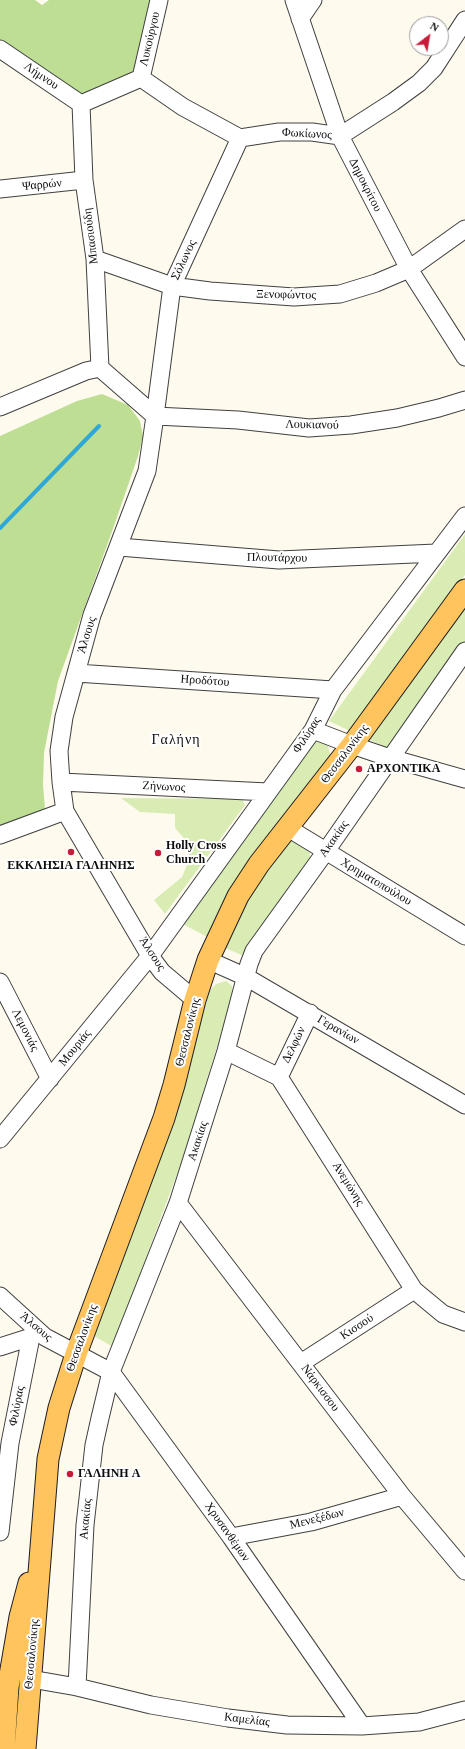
<!DOCTYPE html>
<html>
<head>
<meta charset="utf-8">
<style>
	body { margin:0 }
	#map { position:relative; width:465px; height:1749px; overflow:hidden; background:#fffaee; font-family:Georgia,serif }
	canvas { display:block }
	.north { position:absolute; left:409px; top:16px; width:40px; height:40px; box-sizing:border-box; background:#fff; border:1px solid #9e9e9e; border-radius:50%; rotate:31deg; font-size:11px; font-weight:700; line-height:16px; text-align:center; color:#0d0d0d }
	.north::after { content:''; display:block; margin:auto; width:14px; height:18px; background:#c71b38; clip-path:polygon(50% 0,100% 100%,50% 72%,0 100%) }
</style>
</head>
<body>
<div id="map">
<canvas width="465" height="1749"></canvas>
<div class="north">N</div>
</div>
<script>
const c = document.querySelector('canvas').getContext('2d');
c.lineJoin = 'round';
function paint(path, color) { c.fillStyle = color; c.fill(path, 'evenodd'); }
const poly = rows => new Path2D(rows.map(r => 'M' + r).join(''));
function stroke(path, color, width, dash) { c.strokeStyle = color; c.lineWidth = width; c.lineCap = dash ? 'butt' : 'round'; c.setLineDash(dash || []); c.stroke(path); }
function label(font, color, halo, rows, align = 'center') {
  c.font = font + ' Georgia,serif'; c.lineWidth = 4; c.setLineDash([]); c.textBaseline = 'middle'; c.strokeStyle = halo; c.fillStyle = color; for (const [text, x, y, turn = 0] of rows) {
    c.save(); c.translate(x, y); c.rotate((+turn || 0) * Math.PI / 180); c.textAlign = isNaN(turn) ? turn : align; if (halo) c.strokeText(text, 0, 0); c.fillText(text, 0, 0); c.restore();
  }
}
const green = poly([
	[465,534,465,575,350,731,329,721],
	[465,605,465,644,390,749,368,739],
	[317,739,327,742,331,758,209,938,181,923,311,742],
	[121,798,242,799,245,805,165,914,154,900,182,877,189,860,189,844,175,828,175,814,140,812],
	[297,838,309,847,310,858,304,870,244,956,225,948,245,905,264,873,285,844],
	[226,981,232,986,232,997,184,1155,113,1347,94,1336,161,1152,210,990,216,984]
]);
const forest = poly([
	[0,0,35,0,42,5,49,0,158,0,149,62,78,104,0,44],
	[102,394,128,405,140,421,143,436,138,456,114,526,58,681,44,753,43,785,45,810,0,828,0,436,77,401]
]);
const stream = poly([
	[0,528,99,426]
]);
const minor = poly([
	[294,0,340,136,409,269,465,357],
	[300,19,313,0],
	[0,49,81,104],
	[141,78,183,107,240,138,279,132,312,132,340,136,393,102,419,83,434,68,465,20],
	[141,78,159,0],
	[81,104,84,180,95,259,100,368],
	[81,104,141,78],
	[240,138,172,286,155,416,238,420,309,428,351,425,397,418,439,408,465,400],
	[0,189,84,180],
	[95,259,172,286,210,291,294,297,340,294,376,283,409,269,465,229],
	[0,407,86,371,100,368,155,416,147,471,92,615,64,717,59,751,61,782,65,811,150,956,162,972,195,1000],
	[119,547,279,560,436,553],
	[76,673,333,690],
	[313,730,352,745,390,758,465,779],
	[61,782,268,792],
	[288,828,465,936],
	[0,835,65,811],
	[208,960,246,977,465,1105],
	[0,982,50,1079],
	[226,1051,279,1077,414,1290,443,1314,465,1322],
	[279,1077,310,1013],
	[0,1139,150,956,313,730,333,690,465,516],
	[178,1203,402,1496,465,1571],
	[0,1296,45,1337,111,1372,231,1537,362,1726],
	[0,1347,31,1337],
	[301,1363,414,1290],
	[0,1532,10,1443,31,1337,37,1330],
	[231,1537,311,1522,402,1496],
	[31,1679,77,1687,151,1705,228,1718,287,1725,362,1726,419,1722,465,1710],
	[77,1687,85,1525,94,1445,100,1418,111,1372,178,1203,226,1051,249,964,254,951,326,851,465,651]
]);
const major = poly([
	[4,1749,8,1687,20,1617,29,1583],
	[25,1749,48,1459,59,1408,76,1354,164,1118,174,1085,195,1000,208,960,238,896,259,864,352,745,465,590]
]);
const markers = [
	[359,769,4,"#c71b38"],
	[71,852,4,"#c71b38"],
	[158,853,4,"#c71b38"],
	[70,1474,4,"#c71b38"]
];
const streetNames = [
	["Λυκούργου",150,39,-77],
	["Λήμνου",41,76,34],
	["Φωκίωνος",307,134,3],
	["Ψαρρών",42,185,-6],
	["Δημοκρίτου",365,185,63],
	["Μπασιούδη",91,236,-97],
	["Σόλωνος",184,260,-65],
	["Ξενοφώντος",286,295,1],
	["Λουκιανού",312,425,1],
	["Πλουτάρχου",277,558,1],
	["Άλσους",87,635,-73],
	["Ηροδότου",205,681,4],
	["Φιλύρας",307,735,-57],
	["Θεσσαλονίκης",345,754,-53],
	["Ζήνωνος",164,787,3],
	["Ακακίας",334,839,-55],
	["Χρηματοπούλου",376,882,31],
	["Άλσους",152,954,57],
	["Λεμονιάς",25,1030,63],
	["Γερανίων",338,1030,30],
	["Θεσσαλονίκης",188,1032,-76],
	["Δελφών",294,1045,-64],
	["Μουριάς",75,1048,-51],
	["Ακακίας",198,1141,-72],
	["Ανεμώνης",348,1184,58],
	["Άλσους",36,1327,40],
	["Κισσού",357,1327,-33],
	["Θεσσαλονίκης",82,1338,-70],
	["Νάρκισσου",320,1388,53],
	["Φιλύρας",17,1406,-79],
	["Ακακίας",86,1519,-85],
	["Μενεξέδων",317,1519,-14],
	["Χρυσανθέμων",227,1532,55],
	["Θεσσαλονίκης",32,1654,-85],
	["Καμελίας",247,1720,7]
];
const poiNames = [
	["ΑΡΧΟΝΤΙΚΑ",367,769],
	["Holly Cross",166,846],
	["Church",166,860],
	["ΕΚΚΛΗΣΙΑ ΓΑΛΗΝΗΣ",71,866,"center"],
	["ΓΑΛΗΝΗ Α",78,1474]
];
const quarterNames = [
	["Γαλήνη",176,740]
];
paint(green, '#d8ecb4');
paint(forest, '#bede93');
stroke(stream, '#30a8d7', 4);
stroke(minor, '#404040', 19);
stroke(major, '#1e1e1e', 23);
stroke(minor, '#fff', 17);
stroke(major, '#ffc45e', 21);
for (const [x, y, r, color] of markers) { const dot = new Path2D(); dot.arc(x, y, r, 0, 2 * Math.PI); c.fillStyle = color; c.fill(dot); stroke(dot, '#fff', 1.5); }
label('12px', '#0d0d0d', '#fff', streetNames);
label('bold 12px', '#0d0d0d', '#fff', poiNames, 'left');
c.letterSpacing = '1px';
label('14px', '#0d0d0d', '#fff', quarterNames);
c.letterSpacing = '0px';
</script>
</body>
</html>
